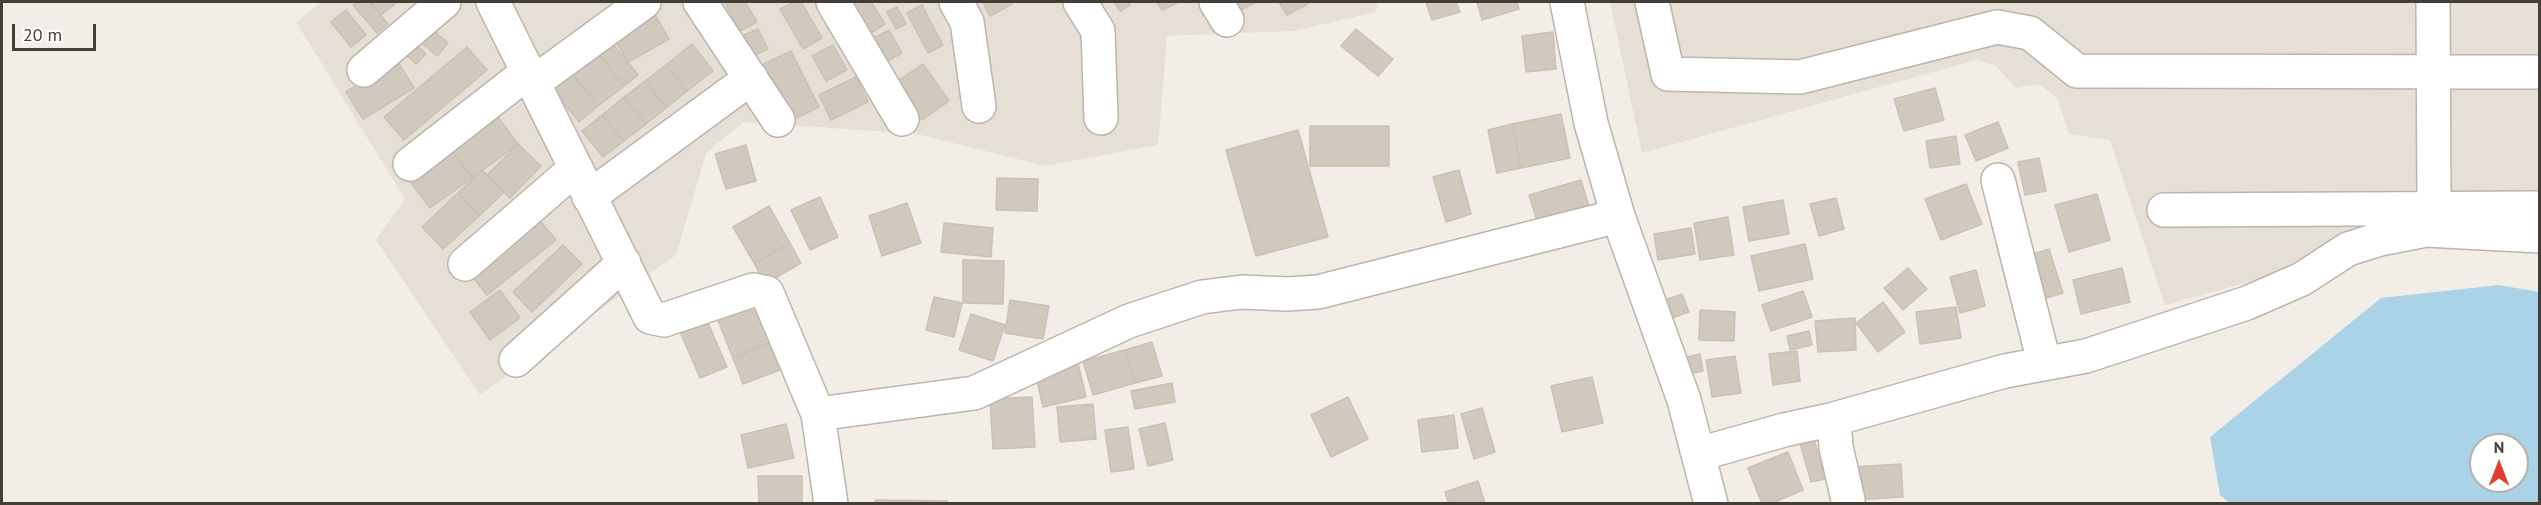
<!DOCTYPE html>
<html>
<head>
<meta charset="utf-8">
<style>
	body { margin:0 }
	#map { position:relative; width:2541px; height:505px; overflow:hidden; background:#f2eee7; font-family:"PT Sans",sans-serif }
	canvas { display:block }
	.frame { position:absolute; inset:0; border:3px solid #443e37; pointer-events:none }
	.north { position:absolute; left:2469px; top:433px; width:60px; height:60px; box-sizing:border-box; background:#fff; border:2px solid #b4b2af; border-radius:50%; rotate:0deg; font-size:16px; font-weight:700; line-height:24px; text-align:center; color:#443e37 }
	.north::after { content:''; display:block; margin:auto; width:21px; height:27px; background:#e23e2e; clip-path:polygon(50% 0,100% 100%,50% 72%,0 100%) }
	.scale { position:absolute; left:12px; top:24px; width:84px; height:27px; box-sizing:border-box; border:3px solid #443e37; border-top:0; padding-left:8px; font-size:18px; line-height:21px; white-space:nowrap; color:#443e37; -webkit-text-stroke:4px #fff; paint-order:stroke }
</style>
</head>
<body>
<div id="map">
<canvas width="2541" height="505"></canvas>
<div class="frame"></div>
<div class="north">N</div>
<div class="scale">20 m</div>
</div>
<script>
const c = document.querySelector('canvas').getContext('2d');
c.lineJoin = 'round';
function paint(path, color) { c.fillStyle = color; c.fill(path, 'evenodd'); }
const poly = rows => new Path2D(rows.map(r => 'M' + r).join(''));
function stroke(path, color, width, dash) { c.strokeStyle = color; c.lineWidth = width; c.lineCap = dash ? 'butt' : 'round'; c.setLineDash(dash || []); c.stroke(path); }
const residential = poly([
	[322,2,1378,2,1376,12,1294,31,1167,36,1158,145,1045,166,917,134,744,122,706,153,676,255,480,395,376,240,405,199,296,22],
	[1610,2,2539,2,2539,228,2391,228,2259,279,2165,305,2110,140,2069,134,2057,98,2039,84,2016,88,1995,65,1976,60,1642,153]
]);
const water = poly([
	[2499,285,2539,292,2539,503,2231,504,2220,495,2210,437,2381,298],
	[2481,445,2517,445,2517,481,2481,481]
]);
const building = poly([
	[358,2,369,2,388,24,377,33,353,5,358,2],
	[371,2,395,2,396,3,381,15,371,2],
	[728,2,745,2,757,22,740,31,725,3,728,2],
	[795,2,801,2,822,38,803,49,780,9,795,2],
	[841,2,871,2,885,24,863,38,841,2],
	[983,2,1010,2,1012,4,990,16,983,2],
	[1114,2,1128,2,1130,5,1120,11,1114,2],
	[1157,2,1179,2,1162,10,1157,2],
	[1235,2,1257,2,1240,10,1235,2],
	[1279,2,1308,2,1309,3,1287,15,1279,2],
	[1426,2,1456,2,1460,12,1432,20,1426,2],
	[1477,2,1517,2,1519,9,1482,20,1477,2],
	[922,5,943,45,928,53,907,13,922,5],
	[897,7,906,24,896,29,887,12,897,7],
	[346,10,366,35,351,47,331,22,346,10],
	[655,15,669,39,628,62,614,38,655,15],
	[430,27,448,43,437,56,418,40,430,27],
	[758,29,768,49,754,55,744,35,758,29],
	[1356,29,1393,59,1378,76,1341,46,1356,29],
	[889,30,902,53,880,65,868,41,889,30],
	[1553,32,1556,69,1526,72,1522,36,1553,32],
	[411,39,426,54,416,64,401,50,411,39],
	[609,39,638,75,624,86,596,50,609,39],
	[692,44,713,71,687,91,666,65,692,44],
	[833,45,847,70,826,81,812,56,833,45],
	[467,47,487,70,404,140,384,117,467,47],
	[596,50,624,86,598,106,569,70,596,50],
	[791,51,819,107,788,122,760,66,791,51],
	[397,60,414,88,363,119,346,92,397,60],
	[923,64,949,101,922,120,896,82,923,64],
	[666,65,687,91,666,108,645,81,666,65],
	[569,70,598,106,579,122,550,86,569,70],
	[856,77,868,102,831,120,819,95,856,77],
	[645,81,666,108,646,124,624,97,645,81],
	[1935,88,1944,120,1904,131,1894,99,1935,88],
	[624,97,646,124,624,141,602,115,624,97],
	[1561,114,1570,158,1521,168,1512,124,1561,114],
	[602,115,624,141,603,157,582,131,602,115],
	[497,116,518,144,472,178,451,150,497,116],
	[1998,122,2008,148,1976,161,1965,135,1998,122],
	[1512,124,1521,168,1497,173,1488,130,1512,124],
	[1310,126,1389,126,1389,166,1310,166,1310,126],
	[1298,130,1328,237,1256,256,1226,150,1298,130],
	[1956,136,1960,164,1930,168,1926,141,1956,136],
	[518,144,541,166,510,198,487,175,518,144],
	[746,145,756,181,726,189,715,154,746,145],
	[451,150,472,178,430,208,409,180,451,150],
	[2039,158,2046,191,2025,195,2018,162,2039,158],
	[482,170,504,192,479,216,458,193,482,170],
	[1459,170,1471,214,1446,222,1433,177,1459,170],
	[997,178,1038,179,1037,211,996,210,997,178],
	[1581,180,1589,206,1537,221,1529,195,1581,180],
	[1966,184,1982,224,1941,240,1925,199,1966,184],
	[458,193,479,216,443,249,422,227,458,193],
	[2097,194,2110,240,2069,252,2055,205,2097,194],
	[820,197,838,237,810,250,791,210,820,197],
	[1836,198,1844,229,1819,236,1810,204,1836,198],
	[1783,200,1789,234,1749,241,1743,207,1783,200],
	[907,203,921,243,882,256,869,216,907,203],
	[769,206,790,243,754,263,733,227,769,206],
	[535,215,556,240,487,295,467,270,535,215],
	[1728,217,1734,255,1700,260,1694,223,1728,217],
	[944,223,993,228,991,257,941,252,944,223],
	[1691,228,1695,254,1658,260,1654,234,1691,228],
	[790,243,801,263,765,284,754,263,790,243],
	[1805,244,1813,279,1759,291,1751,256,1805,244],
	[563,245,582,264,532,312,513,292,563,245],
	[2049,249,2063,293,2033,302,2020,258,2049,249],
	[963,260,1004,261,1003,304,963,303,963,260],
	[1908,268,1927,289,1903,310,1884,288,1908,268],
	[2122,268,2130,302,2081,314,2073,280,2122,268],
	[1976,270,1985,306,1960,313,1950,277,1976,270],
	[500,290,520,318,490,340,470,312,500,290],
	[1803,291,1812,317,1771,331,1762,305,1803,291],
	[1682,294,1689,312,1669,319,1662,301,1682,294],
	[934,297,962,303,954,337,926,330,934,297],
	[1010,300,1049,306,1043,339,1005,333,1010,300],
	[1883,302,1905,332,1878,352,1856,323,1883,302],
	[755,303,770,343,733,358,717,318,755,303],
	[1956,307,1961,338,1920,344,1916,312,1956,307],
	[1700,310,1735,312,1734,341,1699,340,1700,310],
	[971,314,1005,325,993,361,959,350,971,314],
	[705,316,727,367,700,378,678,327,705,316],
	[1855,318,1856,350,1818,352,1815,321,1855,318],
	[1809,331,1812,345,1790,350,1787,336,1809,331],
	[777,340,788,367,743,384,733,358,777,340],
	[1152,342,1162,376,1135,383,1125,350,1152,342],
	[1125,350,1135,383,1093,395,1083,361,1125,350],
	[1797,351,1800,381,1773,385,1769,354,1797,351],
	[1700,354,1703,371,1687,374,1683,358,1700,354],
	[1735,356,1741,393,1712,397,1706,360,1735,356],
	[1077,359,1086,397,1043,407,1034,368,1077,359],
	[1592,377,1603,423,1562,432,1551,386,1592,377],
	[1172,383,1175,402,1135,409,1131,391,1172,383],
	[1032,397,1035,447,993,449,990,399,1032,397],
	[1348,397,1368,439,1331,457,1311,415,1348,397],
	[1093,404,1096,439,1060,442,1057,407,1093,404],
	[1482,408,1495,452,1474,459,1461,414,1482,408],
	[1454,415,1458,448,1422,452,1418,420,1454,415],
	[1165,423,1173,460,1148,466,1139,429,1165,423],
	[786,424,794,458,748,468,741,435,786,424],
	[1128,427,1134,469,1111,472,1105,430,1128,427],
	[1814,439,1825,479,1811,482,1800,443,1814,439],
	[1788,452,1803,490,1770,504,1762,504,1748,468,1788,452],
	[1901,464,1903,497,1856,500,1853,467,1901,464],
	[758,476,802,476,802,504,759,504,758,476],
	[1478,481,1485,503,1449,504,1445,492,1478,481],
	[875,500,947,501,947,504,875,504,875,500]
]);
const minor = poly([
	[493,2,650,317,664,320,753,290,767,293,818,414,831,504],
	[700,2,778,120],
	[833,2,902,119],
	[956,2,967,22,979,106],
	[1080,2,1098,31,1101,118],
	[1216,2,1227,20],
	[1567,2,1591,123,1618,216,1684,400,1711,504],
	[1652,2,1668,74,1800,77,1997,27,2030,33,2077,71,2540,72],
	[2433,2,2434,209],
	[364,70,444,2],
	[533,83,644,2],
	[410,164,528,72],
	[1998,180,2044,362],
	[589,197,751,78],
	[2164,210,2540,208],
	[465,264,576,168],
	[516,360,624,263],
	[818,414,974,393,1129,321,1202,297,1242,292,1287,294,1318,292,1618,216],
	[1834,419,1836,447,1848,500],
	[1699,454,1784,430,1834,419,2005,371,2086,356,2247,303,2302,279,2348,249,2380,239,2426,230,2540,236]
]);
paint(residential, '#e5dfd6');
paint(water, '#aad3e8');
paint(building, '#d2c9be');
stroke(building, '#ccc0b2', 1.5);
stroke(minor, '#bcb5ab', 36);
stroke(minor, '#fff', 33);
</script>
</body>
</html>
